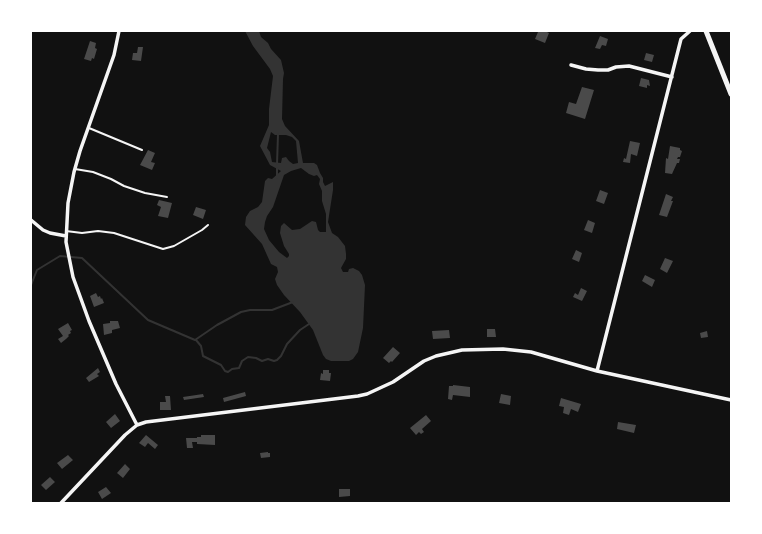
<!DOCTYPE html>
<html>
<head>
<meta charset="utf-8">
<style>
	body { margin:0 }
	#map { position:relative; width:762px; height:534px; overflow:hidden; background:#111; font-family:"Sofia Sans Condensed",sans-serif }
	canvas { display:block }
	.frame { position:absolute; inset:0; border:32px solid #fff; pointer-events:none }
</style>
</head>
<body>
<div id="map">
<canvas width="762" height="534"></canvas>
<div class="frame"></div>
</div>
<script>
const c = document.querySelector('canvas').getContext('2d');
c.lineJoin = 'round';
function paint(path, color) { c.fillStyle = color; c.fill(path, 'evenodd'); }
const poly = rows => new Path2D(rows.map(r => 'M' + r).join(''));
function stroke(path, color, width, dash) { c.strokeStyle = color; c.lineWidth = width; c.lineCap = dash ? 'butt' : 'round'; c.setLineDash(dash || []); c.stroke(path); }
const water = poly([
	[245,31,259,31,261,37,268,43,271,49,281,60,284,73,283,79,282,119,285,126,299,141,303,163,314,163,317,165,320,173,323,178,323,182,325,186,333,182,333,190,328,222,332,233,338,237,345,246,346,254,346,259,341,268,343,272,348,272,349,269,353,268,359,271,362,275,365,285,363,328,358,352,353,359,349,361,331,361,326,359,323,355,313,330,300,312,284,295,277,285,275,279,278,272,277,267,271,264,262,244,245,225,246,217,250,211,258,207,262,202,265,181,268,178,272,179,281,171,270,165,260,146,269,125,269,109,273,76,270,69,253,46],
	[271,132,275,135,286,135,292,137,296,141,298,163,293,164,289,161,286,157,282,158,281,163,272,162,270,152,267,148],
	[301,168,309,174,314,176,317,175,320,179,319,184,322,191,322,201,326,214,326,232,320,232,318,230,316,222,312,221,300,229,292,230,284,223,281,226,280,233,284,246,289,254,289,256,287,258,279,252,269,240,264,229,265,222,267,216,273,207,284,175,291,171]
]);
const stream = poly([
	[277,164,278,134],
	[277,178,277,168],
	[31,285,37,270,60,256,82,258,148,320,195,340,217,325,241,312,250,310,272,310,293,302],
	[196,340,201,346,203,356,221,365,225,371,228,372,232,369,239,368,242,361,248,357,256,358,262,361,268,359,274,361,277,360,281,356,287,344,300,330,309,324]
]);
const building = poly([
	[536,31,545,31,549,33,545,43,535,39,538,32],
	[600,36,608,39,606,46,602,45,600,49,595,48],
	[90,41,96,43,95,48,97,49,94,59,92,58,91,61,84,59],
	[138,47,143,47,141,61,132,60,133,53,137,53],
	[646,53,654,55,652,62,644,60],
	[641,78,649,80,650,86,647,85,647,88,639,86],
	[582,87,594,90,585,119,566,113,569,102,576,104],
	[630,141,640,143,637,156,631,154,630,163,623,162,624,158,626,159],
	[670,146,680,148,680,150,682,151,680,157,678,157,677,159,680,159,679,163,677,163,672,174,665,173,666,158,668,159],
	[148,150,155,153,151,162,155,163,152,170,140,165],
	[600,190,608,193,604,204,596,201],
	[666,194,673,197,671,201,673,201,667,217,659,215],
	[159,200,172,203,168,218,158,216,161,207,157,205],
	[196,207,206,210,203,219,193,215],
	[588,220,595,223,592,233,584,230],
	[576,250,582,253,579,262,572,259],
	[665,258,673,261,667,273,660,269],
	[645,275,655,280,652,287,642,281],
	[581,288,587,291,582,301,573,297,575,293,578,295],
	[96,293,98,297,100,296,101,299,102,298,104,303,94,307,90,296],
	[110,321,118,321,120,328,112,330,112,333,104,335,103,324,110,323],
	[68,323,72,330,70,331,71,333,68,335,69,336,66,339,61,343,58,339,63,336,58,329],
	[487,329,495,329,496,337,487,337],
	[449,330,450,338,433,339,432,331],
	[707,331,708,337,701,338,700,333],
	[393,347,400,353,392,362,391,361,389,363,383,358],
	[98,368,100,372,97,374,99,376,89,382,86,378],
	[323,370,329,370,329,373,331,373,330,381,320,380,321,373,323,374],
	[453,385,470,387,470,397,453,395,452,400,448,399,449,386,453,386],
	[245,392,246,396,224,402,223,398],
	[203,394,204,397,184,400,183,397],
	[501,394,511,396,510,405,499,403],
	[165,396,170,396,171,410,160,410,160,402,166,402],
	[561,398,581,404,578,412,571,409,569,415,563,413,564,407,559,406],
	[115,414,120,421,111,428,106,422],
	[426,415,431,421,422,429,424,432,421,434,419,432,416,435,410,428],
	[618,422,636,425,634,433,617,429],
	[146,435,158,445,155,449,148,443,145,447,139,443],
	[201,435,215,435,215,445,197,444,197,442,192,442,193,448,187,448,186,438,197,438,197,437,201,437],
	[268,452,268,453,270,453,270,457,261,458,260,453],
	[68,455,73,460,62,469,57,463],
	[125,464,130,469,123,478,117,473],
	[50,477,55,482,46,490,41,485],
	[106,487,111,493,102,499,98,492],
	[339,489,350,489,350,496,339,497]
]);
const service = poly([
	[89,128,142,150],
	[75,169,93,172,111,179,124,186,145,193,167,197],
	[66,231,82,233,98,231,114,233,163,249,174,246,202,230,208,225]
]);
const minor = poly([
	[119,31,114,55,80,151,74,172,68,203,66,242,73,277,89,321,116,384,137,425],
	[571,65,586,69,598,70,608,70,616,67,629,66,672,77],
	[31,220,43,230,50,233,66,236],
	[597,371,681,39,690,31],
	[61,503,125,435,137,425,146,422,358,396,367,394,393,382,424,361,436,356,462,350,503,349,531,352,597,371,731,400]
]);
const secondary = poly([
	[706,31,731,94]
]);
paint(water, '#333');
stroke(stream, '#333', 2);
paint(building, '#4a4a4a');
stroke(service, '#f5f5f5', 2);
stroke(minor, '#f5f5f5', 3.5);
stroke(secondary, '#f5f5f5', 5);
</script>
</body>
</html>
